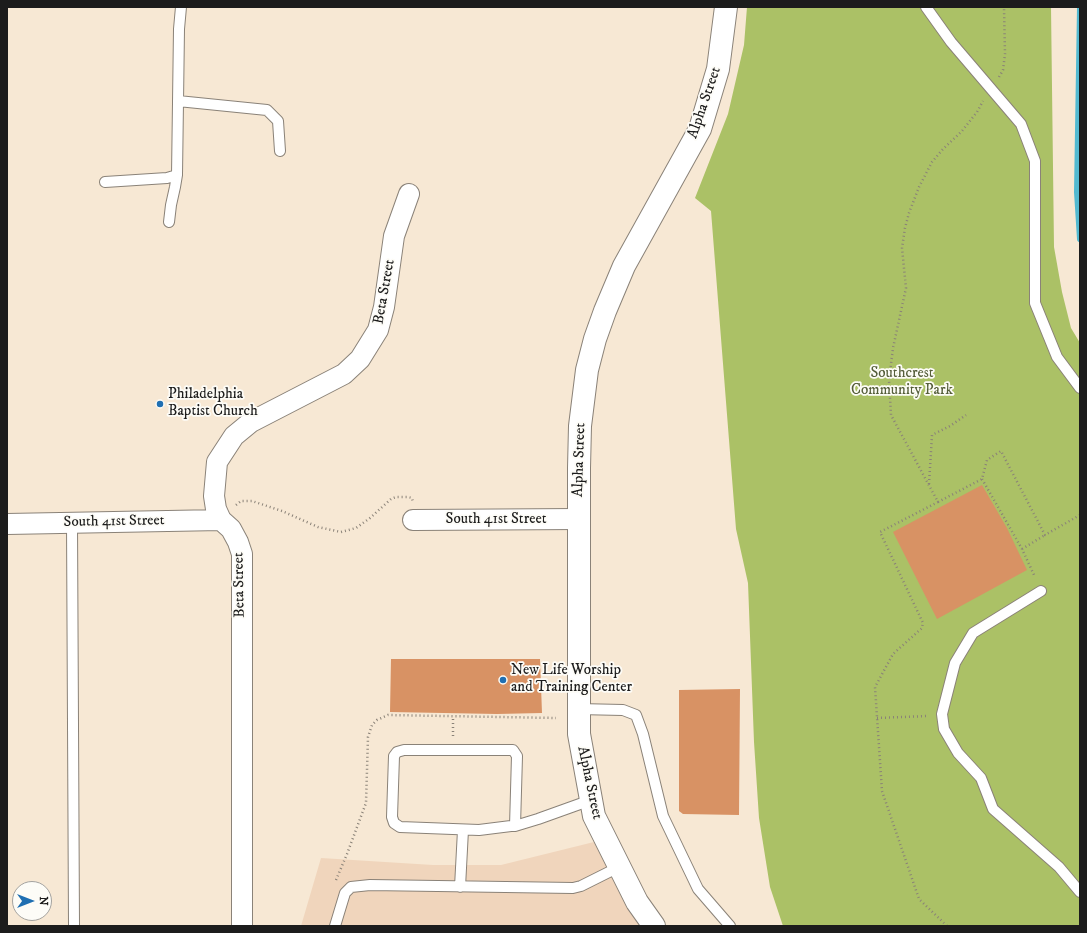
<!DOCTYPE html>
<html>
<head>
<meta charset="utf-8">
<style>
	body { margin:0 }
	#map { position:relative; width:1087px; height:933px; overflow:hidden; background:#f7e8d4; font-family:"IM FELL DW Pica",serif }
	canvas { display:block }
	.frame { position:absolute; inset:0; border:8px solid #1c1c1c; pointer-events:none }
	.north { position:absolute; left:12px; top:881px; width:40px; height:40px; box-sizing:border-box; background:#fdfcf7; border:1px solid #a3a29f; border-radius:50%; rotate:90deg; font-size:11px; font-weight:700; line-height:16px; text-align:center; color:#1c1c1c }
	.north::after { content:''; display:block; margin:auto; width:14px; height:18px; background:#1f6fb2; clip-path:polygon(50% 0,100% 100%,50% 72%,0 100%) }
</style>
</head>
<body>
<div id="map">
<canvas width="1087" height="933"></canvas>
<div class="frame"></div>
<div class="north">N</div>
</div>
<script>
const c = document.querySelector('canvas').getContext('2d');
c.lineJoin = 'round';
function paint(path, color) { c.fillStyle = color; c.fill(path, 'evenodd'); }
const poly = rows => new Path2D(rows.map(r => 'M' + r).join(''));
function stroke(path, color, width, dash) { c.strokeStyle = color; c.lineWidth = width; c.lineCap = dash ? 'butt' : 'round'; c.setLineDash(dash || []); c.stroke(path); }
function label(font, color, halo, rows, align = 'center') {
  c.font = font + ' "IM FELL DW Pica",serif'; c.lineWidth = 3.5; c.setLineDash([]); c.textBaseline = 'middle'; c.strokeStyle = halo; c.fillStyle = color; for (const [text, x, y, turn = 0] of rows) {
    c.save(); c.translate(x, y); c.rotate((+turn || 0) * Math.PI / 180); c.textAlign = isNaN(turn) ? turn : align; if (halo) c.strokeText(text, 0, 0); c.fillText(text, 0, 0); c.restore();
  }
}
const built = poly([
	[598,841,641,926,301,926,321,858,433,865,501,865]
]);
const green = poly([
	[747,7,1051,7,1054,247,1062,292,1071,328,1080,343,1080,926,783,926,770,887,759,818,754,742,748,583,736,529,711,211,695,198,728,114,744,45]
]);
const stream = poly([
	[1080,7,1077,192,1080,239]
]);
const building = poly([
	[982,485,1007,528,1027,570,937,619,893,532],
	[391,659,540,659,542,713,497,714,390,712],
	[740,689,739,815,683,814,679,811,679,690]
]);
const path = poly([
	[999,77,1003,70,1005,54,1004,7],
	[982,479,1022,549,1035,577],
	[929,484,932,435,950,426,966,415],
	[938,502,982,479,987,460,1001,451,1045,535,1080,515],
	[236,505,241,501,252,501,282,511,318,527,341,532,356,528,370,518,391,499,396,497,408,497,412,498,413,502],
	[1022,549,1045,535],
	[877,718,928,716],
	[453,736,453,716],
	[336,880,347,854,366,803,368,737,372,725,377,720,388,715,556,718],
	[947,926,919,899,882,791,875,687,893,654,922,628,923,623,880,532,938,502,891,415,889,380,893,348,906,288,902,248,905,228,909,213,919,187,932,162,943,149,962,131,977,112,983,101]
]);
const service = poly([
	[926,7,951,42,1021,124,1035,161,1035,303,1057,357,1080,388],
	[178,101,267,110,278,121,280,151],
	[105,182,167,178,177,175,179,29,181,7],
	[169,222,171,205,175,187,177,175],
	[72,523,74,926],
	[1041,591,973,633,955,663,942,714,944,729,958,753,981,778,993,809,1059,867,1080,892],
	[578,709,623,710,636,715,643,734,663,816,698,889,730,926],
	[515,826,517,756,513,750,404,750,397,752,394,756,392,817,394,823,400,827,479,830,511,826,515,826,538,819,591,800],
	[460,887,463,830],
	[335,926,345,893,351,887,370,885,573,888,581,886,619,867]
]);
const minor = poly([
	[413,520,579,519],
	[7,524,221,520],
	[242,926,242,554,238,542,231,529,221,520,216,509,214,496,217,462,234,436,251,422,344,374,360,359,378,330,384,307,394,236,409,194]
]);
const tertiary = poly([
	[654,926,637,902,594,816,579,734,579,468,580,426,587,370,595,339,605,311,624,266,700,129,718,69,726,7]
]);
const markers = [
	[160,404,4,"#1f6fb2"],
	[503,680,4,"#1f6fb2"]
];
const streetNames = [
	["Alpha Street",705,103,-71],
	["Beta Street",385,292,-80],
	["Alpha Street",580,460,-88],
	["South 41st Street",496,520],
	["South 41st Street",114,522,-1],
	["Beta Street",240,585,-91],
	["Alpha Street",589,783,78]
];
const parkNames = [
	["Southcrest",902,374],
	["Community Park",902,391]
];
const poiNames = [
	["Philadelphia",168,395],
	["Baptist Church",168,412],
	["New Life Worship",511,671],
	["and Training Center",511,688]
];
paint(built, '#f0d5bc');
paint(green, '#abc166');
stroke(stream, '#52b9d0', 6);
paint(building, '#d89264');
stroke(service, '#8a8278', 12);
stroke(minor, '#8a8278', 22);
stroke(tertiary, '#8a8278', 24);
stroke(path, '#8a8278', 2.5, [1, 3]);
stroke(service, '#fff', 10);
stroke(minor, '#fff', 20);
stroke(tertiary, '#fff', 22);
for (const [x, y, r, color] of markers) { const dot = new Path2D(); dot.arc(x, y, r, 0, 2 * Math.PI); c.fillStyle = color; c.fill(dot); stroke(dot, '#fdfcf7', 1.5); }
label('15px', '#1c1c1c', '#fdfcf7', streetNames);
label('15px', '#555e3a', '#fdfcf7', parkNames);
label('15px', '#1c1c1c', '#fdfcf7', poiNames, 'left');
</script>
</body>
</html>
